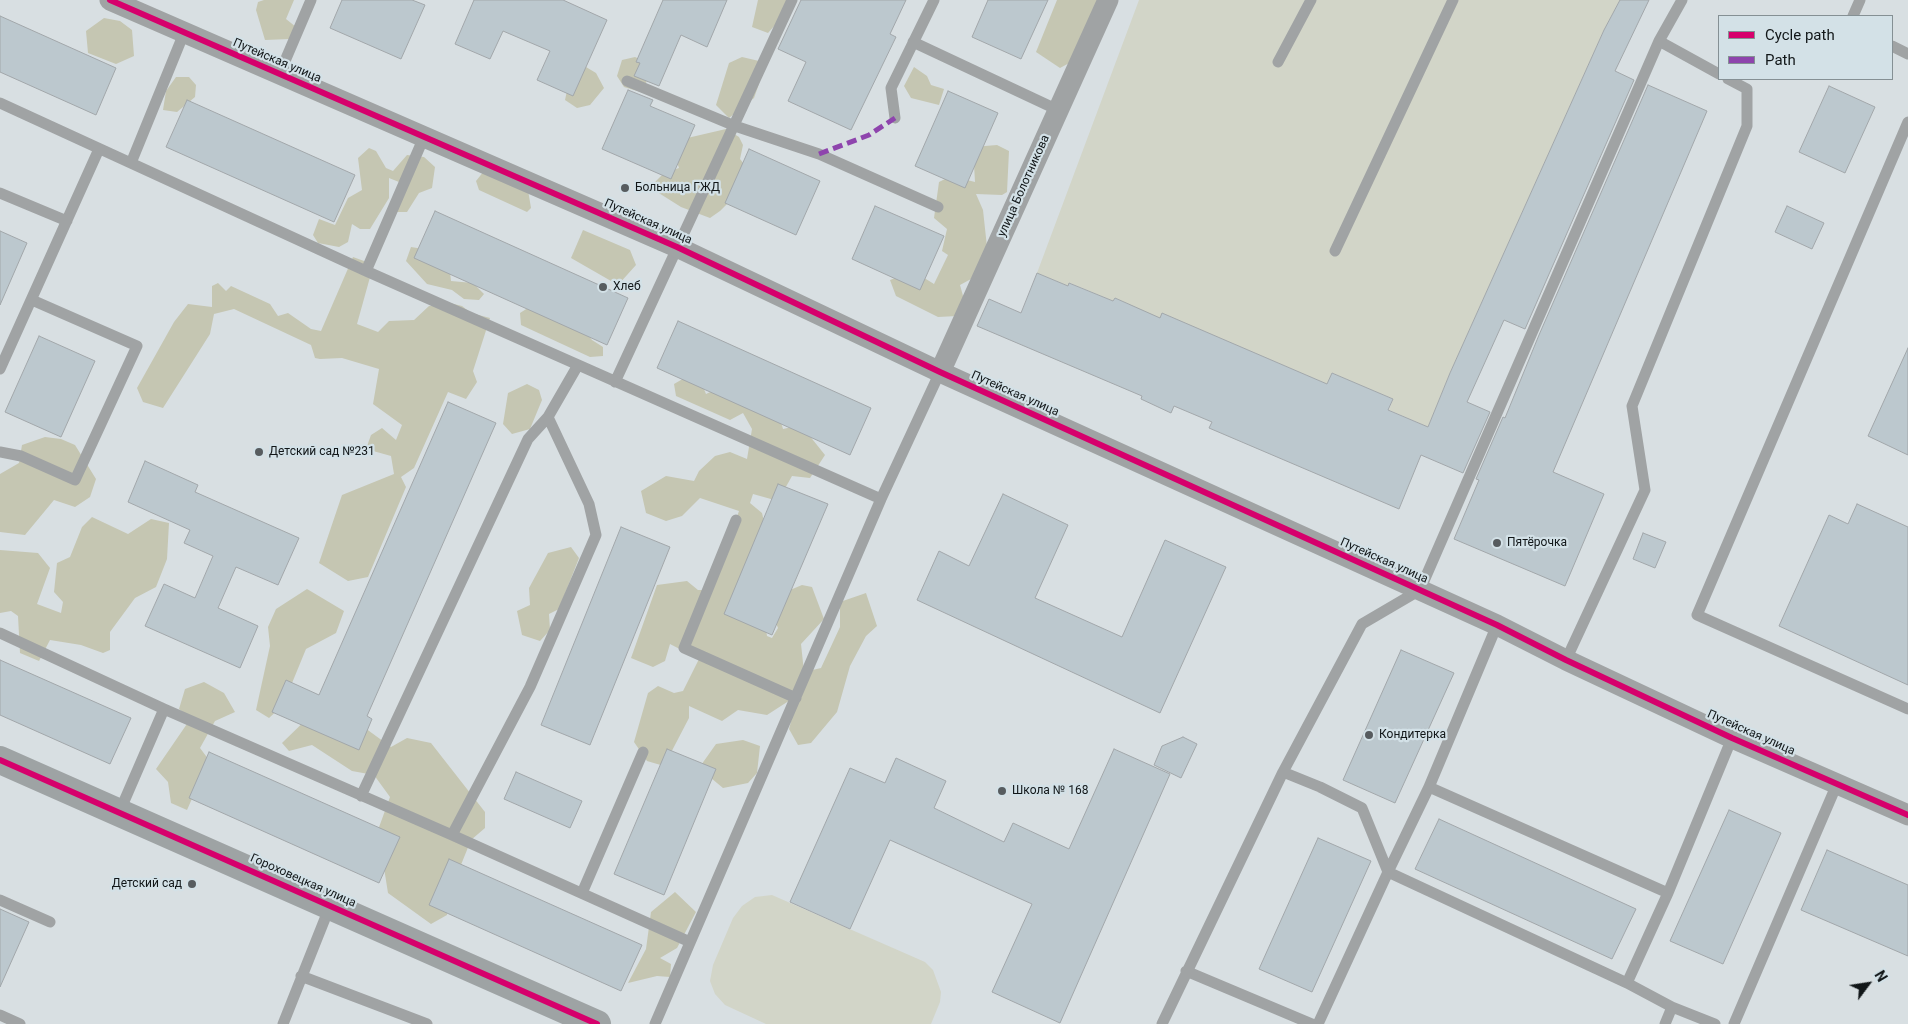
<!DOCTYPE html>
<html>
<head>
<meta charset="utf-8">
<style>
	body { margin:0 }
	#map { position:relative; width:1908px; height:1024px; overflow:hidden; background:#d8dfe2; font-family:Roboto,sans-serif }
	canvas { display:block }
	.legend { position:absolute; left:1718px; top:15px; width:175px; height:65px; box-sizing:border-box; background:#d3e1e7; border:1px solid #859094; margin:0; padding:6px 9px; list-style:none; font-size:15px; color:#111618 }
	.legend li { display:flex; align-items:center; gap:10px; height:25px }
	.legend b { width:25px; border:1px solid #859094 }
	.north { position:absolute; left:1843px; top:959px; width:50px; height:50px; -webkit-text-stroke:4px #d3e1e7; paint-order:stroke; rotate:59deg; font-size:14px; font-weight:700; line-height:20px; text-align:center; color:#111618 }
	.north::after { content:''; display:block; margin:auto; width:18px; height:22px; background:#111618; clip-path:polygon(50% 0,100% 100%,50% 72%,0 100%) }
</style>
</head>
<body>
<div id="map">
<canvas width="1908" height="1024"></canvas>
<ul class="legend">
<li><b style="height:6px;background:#d6006c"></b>Cycle path</li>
<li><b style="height:6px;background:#8e44ad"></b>Path</li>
</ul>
<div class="north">N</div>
</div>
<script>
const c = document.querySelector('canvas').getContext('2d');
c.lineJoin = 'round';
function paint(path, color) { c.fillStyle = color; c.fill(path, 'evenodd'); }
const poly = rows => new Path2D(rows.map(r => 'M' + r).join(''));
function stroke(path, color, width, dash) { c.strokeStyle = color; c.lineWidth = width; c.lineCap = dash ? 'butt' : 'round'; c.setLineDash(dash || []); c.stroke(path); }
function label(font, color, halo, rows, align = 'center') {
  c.font = font + ' Roboto,sans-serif'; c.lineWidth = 4.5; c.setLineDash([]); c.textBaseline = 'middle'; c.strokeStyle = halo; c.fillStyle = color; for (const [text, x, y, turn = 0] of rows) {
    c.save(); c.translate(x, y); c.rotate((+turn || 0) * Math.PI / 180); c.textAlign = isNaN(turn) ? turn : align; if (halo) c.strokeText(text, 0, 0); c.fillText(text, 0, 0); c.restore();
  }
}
const green = poly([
	[1139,0,1620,0,1604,30,1450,373,1428,427,1389,410,1393,399,1332,373,1327,384,1163,314,1160,320,1115,298,1113,301,1070,283,1068,286,1037,273],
	[772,895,925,962,933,970,941,992,940,1002,931,1024,766,1024,725,1005,715,994,710,981,713,965,733,918,742,906,755,897]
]);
const forest = poly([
	[264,0,294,0,286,19,296,27,290,39,265,40,256,10,258,2],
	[758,0,789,0,784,15,768,33,752,27],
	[1057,0,1099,0,1073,61,1060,68,1036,52],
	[104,18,120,21,132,30,134,56,116,64,88,53,86,31],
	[635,57,650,64,644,93,624,87,617,76,622,60],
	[742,57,759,61,760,81,754,98,729,118,716,105,729,63],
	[581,64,596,73,604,88,590,105,577,108,565,100,570,77],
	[914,67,927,76,931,85,944,89,939,105,911,98,904,86],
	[176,77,189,77,196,85,195,97,177,112,163,110,166,91],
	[726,129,739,137,743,145,740,159,748,169,735,196,720,211,710,218,681,207,654,190,653,184,664,173,679,168,674,153,683,139],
	[997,145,1009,151,1007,192,1002,195,976,194,983,210,987,247,971,279,960,285,965,303,957,316,938,317,896,296,890,280,913,271,934,284,948,255,942,251,947,229,934,218,939,182,951,176,975,182,973,147],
	[369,148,376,151,386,168,393,171,407,155,424,157,435,167,432,188,419,193,407,212,397,212,399,182,389,178,389,198,370,229,360,229,352,224,348,242,339,247,318,243,313,235,319,219,335,225,348,198,362,190,358,158],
	[484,171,528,190,531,208,527,212,479,190,476,181],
	[583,230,630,250,636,265,618,285,571,258],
	[411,247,448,253,451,281,473,283,484,294,479,300,464,299,452,290,427,284,406,261],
	[353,257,364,261,372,270,357,324,378,332,389,321,414,320,429,306,450,303,462,306,471,313,490,318,473,371,477,382,466,399,448,392,414,468,401,477,406,487,368,577,348,581,319,563,342,495,394,474,391,456,366,449,371,435,382,428,396,440,402,425,373,404,379,369,342,358,320,359,315,358,311,345,234,309,214,314,210,334,163,408,143,402,137,388,174,322,188,304,212,307,212,286,218,283,226,291,231,286,270,304,278,316,288,313,311,329,321,331],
	[531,306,582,327,592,340,603,347,603,356,590,357,521,325,520,313],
	[693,373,699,377,706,394,732,382,775,402,783,429,801,425,825,455,810,478,792,476,778,501,753,494,750,503,762,513,765,526,760,587,767,636,772,638,778,628,774,618,783,593,802,585,812,587,824,619,801,644,804,672,821,668,840,627,840,602,866,593,877,626,866,636,850,666,837,712,811,743,798,745,789,729,798,695,767,715,738,710,722,721,689,706,689,718,664,766,647,761,634,742,648,693,658,686,674,693,683,691,699,659,670,644,665,661,653,667,631,658,657,585,687,581,698,590,711,590,739,511,700,498,682,516,666,521,646,513,641,491,666,476,694,481,699,471,715,456,730,452,747,459,752,429,743,413,730,420,676,396,674,384],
	[527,384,539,390,542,400,530,429,512,434,503,424,508,393],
	[45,437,61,439,75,445,96,479,90,497,75,507,54,500,25,535,0,532,0,474,19,463,22,445],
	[92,517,128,534,151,519,169,523,167,559,156,587,135,598,110,632,110,650,103,653,81,645,50,640,39,661,20,653,18,616,11,611,0,613,0,550,38,553,50,568,37,604,61,613,63,602,54,592,57,563,70,557,82,527],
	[571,547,579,558,559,609,549,614,550,630,540,641,522,635,517,611,530,605,529,588,548,553],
	[307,589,344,611,336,633,306,649,283,705,269,718,256,710,270,646,268,627,276,609],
	[204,682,224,693,235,712,215,721,200,748,209,760,187,810,171,803,168,782,156,769,191,718,179,709,185,689],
	[315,711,350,717,391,747,407,738,431,743,485,812,485,828,471,840,448,897,447,915,431,924,388,893,378,830,390,797,374,775,352,771,312,745,289,751,282,743],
	[743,740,760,746,757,773,748,783,723,788,699,768,716,744],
	[675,892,696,912,677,948,660,958,671,964,670,977,657,976,628,983,646,949,651,912]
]);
const building = poly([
	[342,0,412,0,425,5,401,59,330,28,342,0],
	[474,0,563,0,607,20,573,96,537,80,550,51,503,31,490,59,455,44,474,0],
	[663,0,727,0,707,47,681,35,659,86,634,76,640,63,636,62,663,0],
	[801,0,906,0,890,34,896,37,851,130,788,101,806,62,778,49,801,0],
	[988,0,1048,0,1021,59,972,37,988,0],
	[1620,0,1649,0,1615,71,1634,80,1525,329,1504,320,1467,402,1490,412,1463,473,1421,455,1399,509,1209,428,1212,422,1174,406,1171,413,1141,399,1142,396,977,326,989,299,1021,313,1037,273,1068,286,1069,283,1113,301,1115,298,1160,318,1162,313,1327,384,1332,373,1393,399,1388,410,1428,427,1450,373,1604,30,1620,0],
	[0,16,116,68,96,115,0,72,0,16],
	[1648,85,1707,111,1553,472,1604,494,1565,586,1454,539,1479,480,1476,479,1503,417,1505,418,1539,335,1648,85],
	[1829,86,1875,107,1845,173,1799,152,1829,86],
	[628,90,653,100,650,106,695,125,671,179,602,149,628,90],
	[948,91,998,113,965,188,915,166,948,91],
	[187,100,355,175,334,222,166,147,187,100],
	[749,149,820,181,796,235,725,203,749,149],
	[875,206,944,236,920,290,852,259,875,206],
	[1787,206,1824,223,1812,249,1775,232,1787,206],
	[435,211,628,298,607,345,414,258,435,211],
	[0,231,27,243,0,305,0,231],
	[678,321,871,408,850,455,657,368,678,321],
	[39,336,95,361,61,437,5,412,39,336],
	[1908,348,1908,455,1868,436,1908,348],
	[448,402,496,423,367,716,372,719,359,750,272,712,286,680,319,695,448,402],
	[145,461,198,485,195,492,299,538,278,585,236,567,218,608,258,626,240,668,145,626,164,584,195,598,213,556,184,543,190,530,128,502,145,461],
	[778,484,828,504,772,635,724,614,778,484],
	[1003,494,1068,525,1035,598,1122,637,1165,540,1226,567,1160,713,917,600,939,551,969,566,1003,494],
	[1857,504,1908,527,1908,685,1779,626,1829,515,1848,524,1857,504],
	[621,527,670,547,590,745,541,725,621,527],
	[1643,533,1666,542,1655,568,1633,559,1643,533],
	[1401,650,1454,673,1395,803,1343,780,1401,650],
	[0,660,131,718,110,764,0,715,0,660],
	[1183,737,1197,744,1181,778,1154,765,1162,746,1183,737],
	[667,749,716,769,664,895,614,874,667,749],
	[1114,749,1170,774,1060,1023,992,992,1032,904,890,840,850,929,790,902,850,768,885,783,896,758,946,781,934,808,1004,842,1013,823,1069,849,1114,749],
	[209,752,400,837,379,883,189,798,209,752],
	[516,772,582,801,570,828,504,799,516,772],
	[1729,810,1781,833,1723,964,1670,941,1729,810],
	[1439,819,1636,909,1612,959,1415,869,1439,819],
	[1318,838,1371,861,1312,992,1259,969,1318,838],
	[1827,850,1908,885,1908,956,1801,910,1827,850],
	[449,859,642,945,621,991,429,905,449,859],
	[0,909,29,922,0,987,0,909]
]);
const lane = poly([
	[1853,16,1860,0],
	[1659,41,1719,74],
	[913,42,1058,110],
	[1892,46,1908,54],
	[1278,62,1311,0],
	[279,75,311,0],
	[627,81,735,126,819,154,938,207],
	[0,103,366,271,881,499],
	[895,118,891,88,934,0],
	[1908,122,1697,615,1908,709],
	[131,163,184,33],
	[0,193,67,221],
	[1335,251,1453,0],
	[366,271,424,137],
	[0,369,99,149],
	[615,382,792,0],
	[0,452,21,456,75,480,137,346,32,300],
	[736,520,684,648,796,698],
	[0,633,164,709,452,835,690,942],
	[1566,660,1645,490,1632,406,1747,126,1747,89,1728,79],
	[1283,772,1320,787,1362,808,1388,872,1627,983,1672,1007,1715,1024],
	[1429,787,1668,893],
	[361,796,528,439,548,417,578,365],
	[119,813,164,709],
	[452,835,530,687,596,535,589,504,548,417],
	[582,893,643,752],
	[0,900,50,922],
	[1186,971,1312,1024],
	[301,976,427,1024],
	[1627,983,1668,893,1732,738],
	[0,1015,20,1024],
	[283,1024,330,906],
	[655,1024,881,499,940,372],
	[1162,1024,1283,772,1362,624,1420,590,1659,41,1682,0],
	[1318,1024,1388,872,1429,787,1497,625],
	[1665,1024,1672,1007],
	[1734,1024,1837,784]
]);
const street = poly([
	[110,0,677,247,940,372,1497,625,1566,660,1732,738,1908,815],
	[940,372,1108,0]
]);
const secondary = poly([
	[0,760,597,1024]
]);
const quiet = poly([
	[819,154,869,135,895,118]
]);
const cycleway = poly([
	[110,0,677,247,940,372,1497,625,1566,660,1732,738,1908,815],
	[0,760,597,1024]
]);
const markers = [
	[625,188,5,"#575c5f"],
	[603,287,5,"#575c5f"],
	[259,452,5,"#575c5f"],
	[1497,543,5,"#575c5f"],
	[1369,735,5,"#575c5f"],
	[1002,791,5,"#575c5f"],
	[192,884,5,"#575c5f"]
];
const streetNames = [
	["Путейская улица",277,61,23],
	["улица Болотникова",1024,186,-66],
	["Путейская улица",648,222,24],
	["Путейская улица",1015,394,24],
	["Путейская улица",1384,561,24],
	["Путейская улица",1751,733,24],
	["Гороховецкая улица",303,881,24]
];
const poiNames = [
	["Больница ГЖД",635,188],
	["Хлеб",613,287],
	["Детский сад №231",269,452],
	["Пятёрочка",1507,543],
	["Кондитерка",1379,735],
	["Школа № 168",1012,791],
	["Детский сад",182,884,"right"]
];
paint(green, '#d2d5c8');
paint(forest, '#c5c6b2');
paint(building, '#bcc8ce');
stroke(building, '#a2a7aa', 1);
stroke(lane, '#a0a3a4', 11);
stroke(street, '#a0a3a4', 21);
stroke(secondary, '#9ea3a4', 28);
stroke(quiet, '#8e44ad', 5, [10, 5]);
stroke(cycleway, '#d6006c', 6);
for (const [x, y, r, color] of markers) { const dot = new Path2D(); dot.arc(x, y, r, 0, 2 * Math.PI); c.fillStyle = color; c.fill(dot); stroke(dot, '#d3e1e7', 2); }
label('12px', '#111618', '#d3e1e7', streetNames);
label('12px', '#111618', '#d3e1e7', poiNames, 'left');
</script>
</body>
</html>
